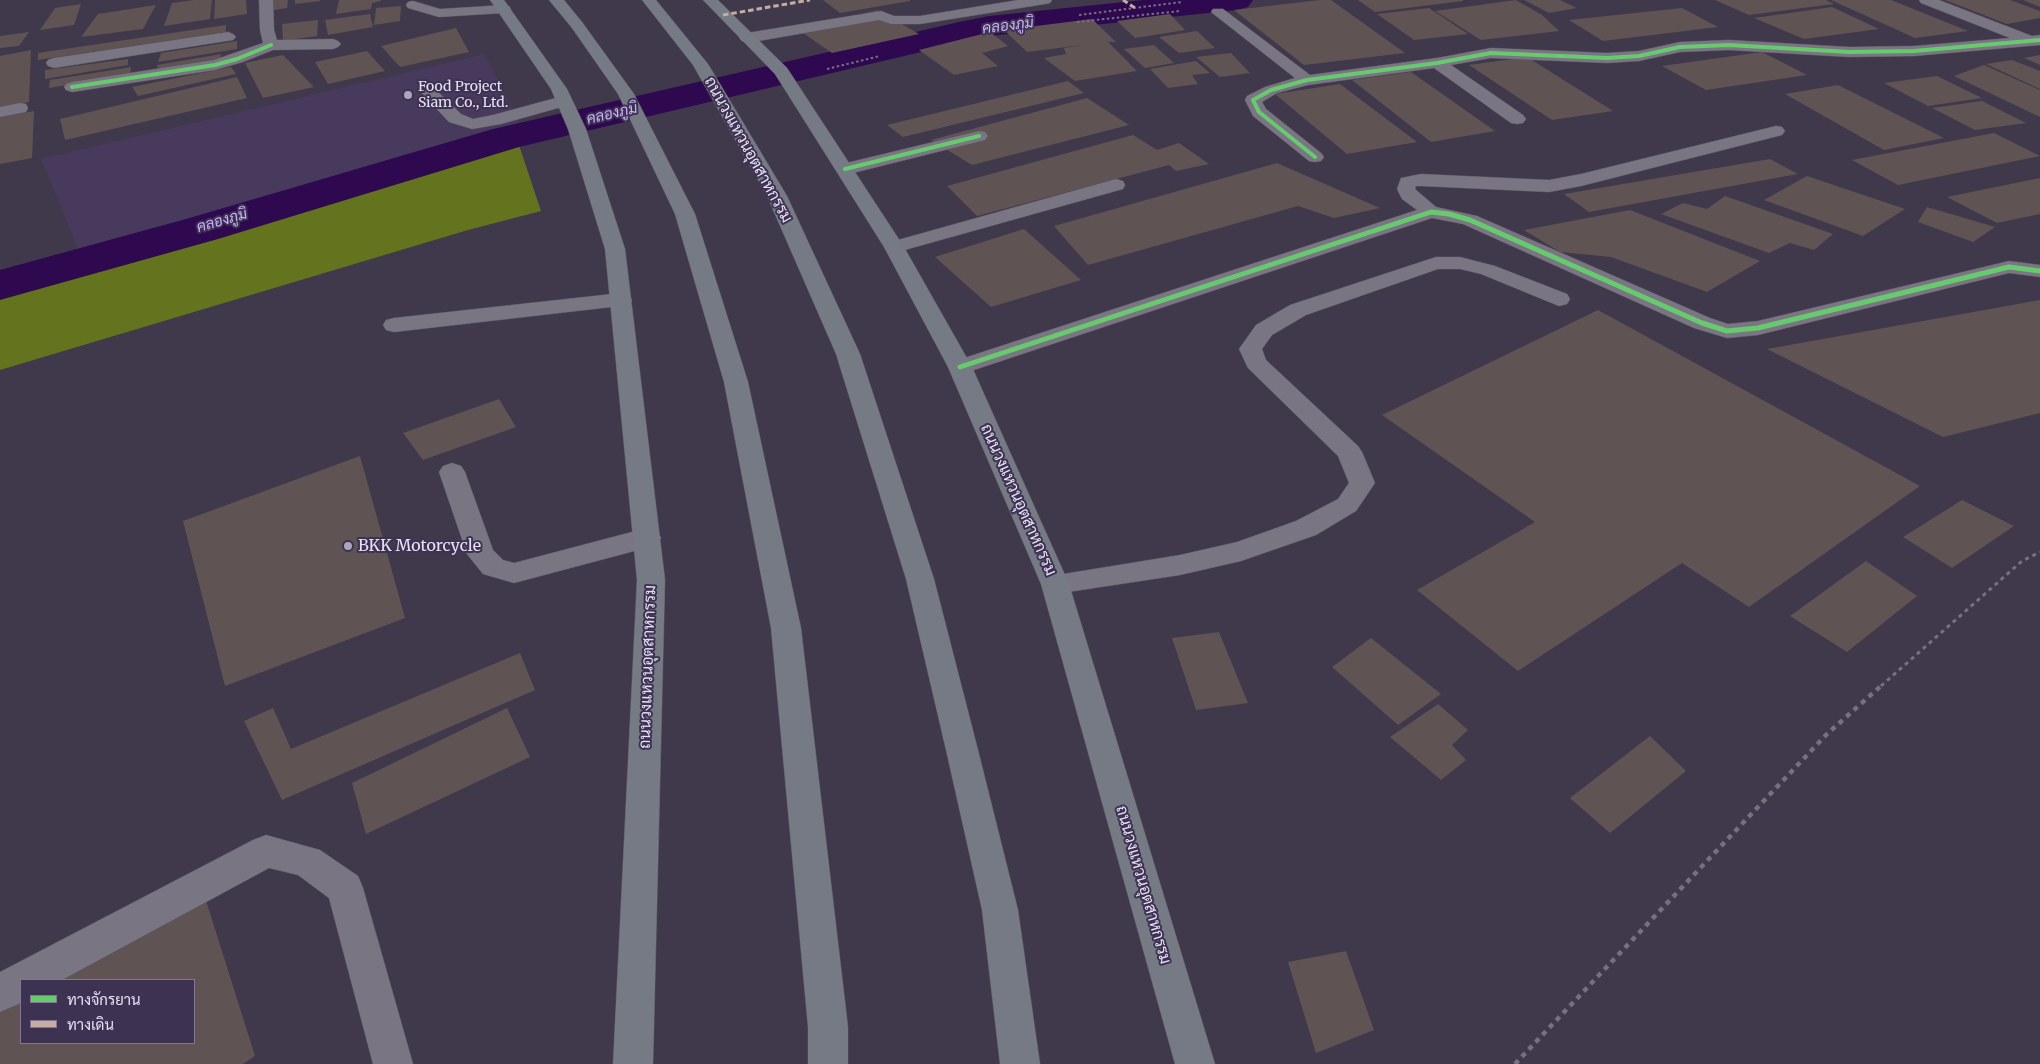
<!DOCTYPE html>
<html>
<head>
<meta charset="utf-8">
<style>
	body { margin:0 }
	#map { position:relative; width:2040px; height:1064px; overflow:hidden; background:#40394b; font-family:Merriweather,Sarabun,serif }
	canvas { display:block }
	.legend { position:absolute; left:20px; top:979px; width:175px; height:65px; box-sizing:border-box; background:#3e3252; border:1px solid #827893; margin:0; padding:6px 9px; list-style:none; font-size:15px; color:#e7e1f5 }
	.legend li { display:flex; align-items:center; gap:10px; height:25px }
	.legend b { width:25px; border:1px solid #827893 }
</style>
</head>
<body>
<div id="map">
<canvas width="2040" height="1064"></canvas>
<ul class="legend">
<li><b style="height:6px;background:#67ca6e"></b>ทางจักรยาน</li>
<li><b style="height:6px;background:#c7aca2"></b>ทางเดิน</li>
</ul>
</div>
<script>
const c = document.querySelector('canvas').getContext('2d');
c.lineJoin = 'round';
function paint(path, color) { c.fillStyle = color; c.fill(path, 'evenodd'); }
const poly = rows => new Path2D(rows.map(r => 'M' + r).join(''));
function stroke(path, color, width, dash) { c.strokeStyle = color; c.lineWidth = width; c.lineCap = dash ? 'butt' : 'round'; c.setLineDash(dash || []); c.stroke(path); }
function label(font, color, halo, rows, align = 'center') {
  c.font = font + ' Merriweather,Sarabun,serif'; c.lineWidth = 4; c.setLineDash([]); c.textBaseline = 'middle'; c.strokeStyle = halo; c.fillStyle = color; for (const [text, x, y, turn = 0] of rows) {
    c.save(); c.translate(x, y); c.rotate((+turn || 0) * Math.PI / 180); c.textAlign = isNaN(turn) ? turn : align; if (halo) c.strokeText(text, 0, 0); c.fillText(text, 0, 0); c.restore();
  }
}
const built = poly([
	[485,54,521,126,79,251,41,159]
]);
const forest = poly([
	[518,142,541,211,468,230,0,370,0,291]
]);
const canal = poly([
	[1143,0,1253,0,1248,7,1237,10,989,36,519,147,218,239,0,300,0,270,186,219,493,129,959,22,989,16,1143,0]
]);
const building = poly([
	[194,0,212,0,210,19,164,26,172,3],
	[215,0,246,0,247,14,214,19],
	[262,0,288,0,287,8,261,12],
	[295,0,320,0,320,1,295,4],
	[339,0,381,0,381,1,372,3,371,9,336,14],
	[823,0,910,0,910,1,840,13],
	[1320,0,1331,0,1405,53,1304,65,1234,10],
	[1358,0,1463,0,1463,1,1375,12],
	[1516,0,1542,15,1559,31,1481,40,1435,11],
	[1524,0,1560,0,1577,8,1549,13],
	[1715,0,1826,0,1834,4,1749,15],
	[1831,0,1891,0,1968,31,1915,38],
	[1945,0,2010,0,2040,11,2040,18,2007,24],
	[2023,0,2040,0,2040,7],
	[81,4,74,25,40,30,55,8],
	[156,5,143,29,81,37,98,14],
	[401,6,400,21,374,25,376,8],
	[1832,7,1879,29,1804,39,1754,18],
	[1429,8,1468,34,1414,40,1377,14],
	[1682,8,1718,27,1603,41,1569,20],
	[877,10,919,34,832,53,800,31],
	[370,14,373,27,328,35,325,20],
	[1170,14,1185,30,1135,38,1117,21],
	[1092,19,1116,42,1108,42,1137,71,1075,81,1044,58,1066,54,1064,48,1082,45,1027,52,1004,30],
	[318,20,317,36,283,41,282,24],
	[226,25,226,32,38,60,38,53],
	[456,28,469,52,400,67,381,46],
	[1197,31,1215,48,1179,53,1159,37],
	[29,32,19,46,0,48,0,36],
	[990,32,1008,46,982,53,998,66,954,75,919,50],
	[237,41,237,49,158,62,161,53],
	[1154,45,1174,63,1145,68,1124,49],
	[31,50,29,102,0,108,0,56],
	[367,51,385,71,328,84,315,62],
	[1762,52,1807,75,1706,90,1662,66],
	[1231,53,1250,73,1220,77,1196,57],
	[221,54,220,61,159,71,157,65],
	[283,55,314,87,263,98,245,63],
	[2040,55,2040,65,2024,58],
	[1527,57,1613,111,1552,120,1469,65],
	[128,59,128,65,45,79,45,70],
	[2012,60,2040,71,2040,89,1986,64],
	[1196,61,1210,73,1192,75,1198,84,1168,88,1150,69],
	[1984,65,2040,90,2040,117,1954,76],
	[131,67,130,75,49,88,50,80],
	[231,67,236,74,138,96,132,87],
	[1411,72,1495,131,1431,142,1352,80],
	[1937,76,1982,98,1928,106,1884,83],
	[237,77,247,98,65,140,60,119],
	[1068,81,1084,93,903,137,887,125],
	[1340,84,1417,142,1347,154,1275,94],
	[1838,85,1944,138,1884,150,1785,94],
	[1087,98,1129,125,972,165,931,140],
	[1982,101,2026,123,1975,130,1932,108],
	[34,111,32,158,0,164,0,117],
	[1994,133,2040,156,1898,185,1852,160],
	[1133,135,1157,150,1179,143,1209,164,1176,171,1169,165,977,216,947,186],
	[1770,159,1798,174,1589,212,1564,194],
	[1277,163,1380,208,1334,218,1298,206,1088,265,1054,226],
	[1807,176,1905,209,1863,236,1764,200],
	[2040,178,2040,214,1997,223,1947,197],
	[1725,196,1833,234,1814,250,1790,243,1769,253,1661,214,1683,203,1707,209],
	[1927,207,1995,227,1973,242,1918,222],
	[1630,210,1760,261,1707,292,1611,257,1560,252,1524,230],
	[1024,229,1081,280,991,307,935,257],
	[2040,300,2040,413,1943,437,1767,349],
	[1598,310,1920,486,1749,607,1682,563,1518,671,1417,590,1535,522,1382,415],
	[499,399,516,427,423,460,403,433],
	[360,456,405,618,225,686,183,521],
	[1962,500,2014,526,1952,568,1903,537],
	[1866,561,1917,596,1847,652,1790,616],
	[1219,632,1248,703,1196,710,1172,638],
	[1371,638,1441,694,1398,725,1332,667],
	[520,653,535,690,282,800,244,721,273,708,291,749],
	[1438,704,1468,730,1452,745,1466,760,1441,780,1390,737],
	[507,708,530,757,366,834,352,783],
	[1650,736,1686,771,1610,833,1570,798],
	[203,891,255,1056,243,1064,0,1064,0,1005,21,993,21,1043,194,1043,194,980,43,980],
	[1346,951,1374,1030,1316,1053,1288,962]
]);
const pathFar2 = poly([
	[1079,15,1182,2],
	[1077,22,1180,11],
	[827,69,880,56]
]);
const pathFar1 = poly([
	[1881,686,2022,561,2040,552]
]);
const path = poly([
	[1515,1064,1827,734,1882,685]
]);
const minor = poly([
	[259,0,273,0,274,30,277,40,333,39,338,41,341,44,338,47,333,49,273,50,243,62,215,70,72,92,66,90,64,87,66,84,72,82,214,60,263,43,260,30,259,0],
	[1018,0,1052,0,1050,3,1045,4,920,24,891,24,879,20,747,43,742,41,739,38,742,35,747,33,881,11,894,16,920,16,1018,0],
	[1919,0,1939,0,2032,36,2040,35,2040,45,1914,56,1849,57,1729,50,1680,52,1639,61,1607,63,1491,58,1451,65,1523,115,1526,119,1523,123,1517,124,1511,123,1434,68,1308,85,1277,93,1262,102,1266,109,1321,153,1324,157,1321,161,1315,162,1309,161,1253,116,1245,100,1247,96,1265,87,1295,78,1211,12,1213,9,1223,9,1310,75,1437,58,1491,48,1607,53,1639,51,1680,42,1729,40,1849,47,1914,46,2010,38,1921,3,1919,0],
	[413,1,440,9,504,5,509,6,511,9,509,12,504,13,439,17,408,8,406,5,408,2,413,1],
	[228,32,233,34,236,37,233,40,54,68,48,66,46,63,48,60,54,58,228,32],
	[426,84,432,86,461,114,473,119,493,115,563,96,569,97,571,101,569,105,501,124,472,129,449,122,418,89,420,86,426,84],
	[20,103,26,104,28,108,26,112,0,117,0,107,20,103],
	[1776,126,1782,127,1785,131,1782,135,1581,186,1549,192,1421,186,1416,186,1415,189,1436,207,1477,216,1710,318,1728,324,1758,321,2009,261,2040,265,2040,277,2009,273,1758,335,1727,338,1694,328,1463,224,1432,218,968,372,960,374,952,372,948,367,952,362,1417,210,1402,199,1397,189,1401,178,1421,174,1549,180,1581,174,1776,126],
	[979,131,985,132,988,136,985,140,845,175,838,173,836,169,838,165,979,131],
	[1116,179,1123,181,1125,185,1123,189,894,253,887,251,884,247,887,243,1116,179],
	[1436,257,1460,257,1495,266,1567,294,1570,299,1567,304,1559,306,1481,274,1460,269,1438,269,1306,315,1272,335,1262,349,1266,360,1358,446,1362,452,1375,483,1356,511,1316,535,1241,561,1180,575,1055,594,1045,591,1041,584,1045,577,1180,555,1237,542,1296,521,1338,499,1349,483,1338,456,1248,368,1239,349,1256,325,1290,305,1436,257],
	[621,293,629,295,632,300,629,305,394,332,386,330,383,325,386,320,394,318,621,293],
	[452,463,461,466,465,472,493,550,503,560,514,563,647,528,657,531,661,538,657,545,514,583,483,574,467,554,439,472,443,466,452,463],
	[266,835,320,850,358,876,363,888,413,1064,373,1064,329,898,298,875,269,868,62,980,21,980,21,1003,0,1012,0,972,253,840,266,835]
]);
const major = poly([
	[490,0,504,0,567,89,586,129,625,249,665,580,653,1064,613,1064,637,580,605,249,568,129,551,89,490,0],
	[549,0,564,0,582,22,634,94,695,214,748,382,801,628,848,1027,848,1064,808,1064,808,1027,771,628,724,382,675,214,618,94,572,28,549,0],
	[642,0,656,0,708,64,787,196,860,354,934,579,978,750,1018,910,1040,1064,1000,1064,982,910,946,750,906,579,836,354,767,196,693,65,642,0],
	[703,0,718,0,787,68,904,247,972,367,1069,584,1215,1064,1175,1064,1041,584,948,367,884,247,775,74,703,0]
]);
const quiet = poly([
	[1123,0,1135,8],
	[723,15,810,0]
]);
const cyclewayFar1 = poly([
	[72,87,215,65,237,59,271,45],
	[1315,157,1259,112,1253,100,1271,90,1307,80,1437,63,1491,53,1607,58,1639,56,1680,47,1729,45,1849,52,1914,51,2040,40],
	[845,169,979,136]
]);
const cycleway = poly([
	[960,367,1431,212,1449,214,1470,220,1702,323,1727,331,1758,328,2009,267,2040,271]
]);
const markers = [
	[408,95,5,"#ada6ba"],
	[348,546,5,"#ada6ba"]
];
const farPoinames = [
	["Food Project",418,87],
	["Siam Co., Ltd.",418,103]
];
const farWaternames = [
	["คลองภูมิ",1008,26,-7],
	["คลองภูมิ",612,114,-13],
	["คลองภูมิ",222,221,-16]
];
const streetNames = [
	["ถนนวงแหวนอุตสาหกรรม",748,150,61],
	["ถนนวงแหวนอุตสาหกรรม",1018,500,66],
	["ถนนวงแหวนอุตสาหกรรม",648,667,-88],
	["ถนนวงแหวนอุตสาหกรรม",1143,885,74]
];
const poiNames = [
	["BKK Motorcycle",358,546]
];
paint(built, '#473a5d');
paint(forest, '#64741e');
paint(canal, '#2e0950');
paint(building, '#5f5354');
stroke(minor, '#5a5563', 1);
stroke(major, '#5a5563', 1);
stroke(pathFar2, '#76717d', 2, [2.5, 2.5]);
stroke(pathFar1, '#76717d', 3, [4, 4]);
stroke(path, '#76717d', 4.5, [5, 5]);
paint(minor, '#7a7582');
paint(major, '#757a84');
stroke(quiet, '#c7aca2', 3, [5.5, 3]);
stroke(cyclewayFar1, '#67ca6e', 4);
stroke(cycleway, '#67ca6e', 5);
for (const [x, y, r, color] of markers) { const dot = new Path2D(); dot.arc(x, y, r, 0, 2 * Math.PI); c.fillStyle = color; c.fill(dot); stroke(dot, '#3e3252', 2); }
label('14px', '#e7e1f5', '#3e3252', farPoinames, 'left');
label('italic 15px', '#ccb0fd', '#3e3252', farWaternames);
label('16px', '#e7e1f5', '#3e3252', streetNames);
label('16px', '#e7e1f5', '#3e3252', poiNames, 'left');
</script>
</body>
</html>
